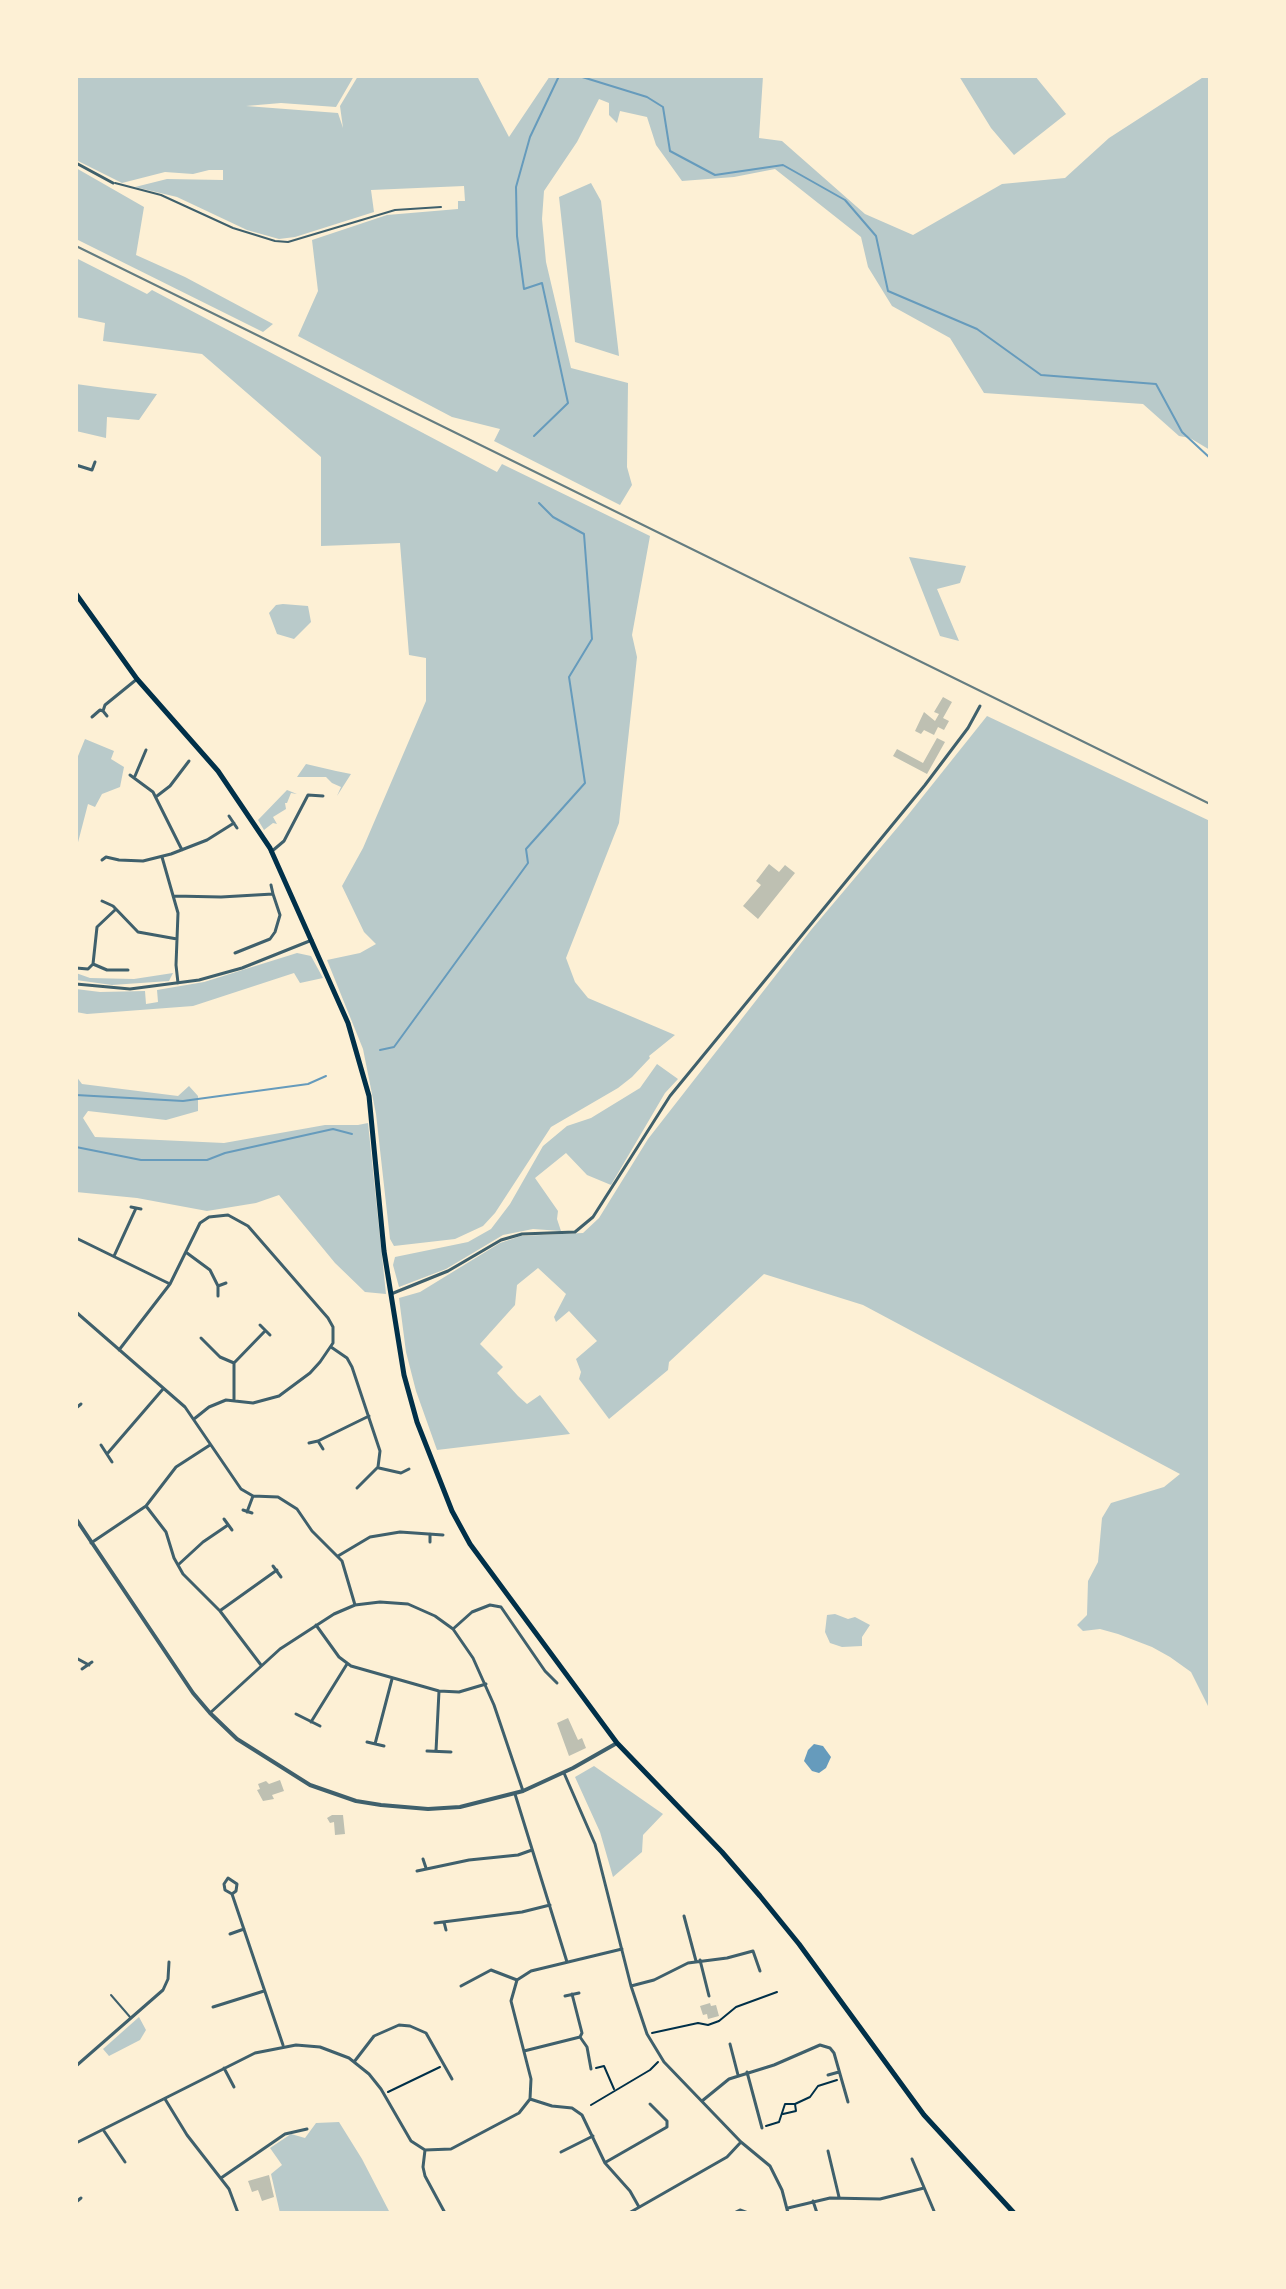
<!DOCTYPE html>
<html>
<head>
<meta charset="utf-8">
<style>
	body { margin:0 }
	#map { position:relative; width:1286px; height:2289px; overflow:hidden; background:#fdf0d5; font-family:"Exo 2",sans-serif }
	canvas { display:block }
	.frame { position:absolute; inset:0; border:78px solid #fdf0d5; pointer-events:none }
</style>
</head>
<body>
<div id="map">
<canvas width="1286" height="2289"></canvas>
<div class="frame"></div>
</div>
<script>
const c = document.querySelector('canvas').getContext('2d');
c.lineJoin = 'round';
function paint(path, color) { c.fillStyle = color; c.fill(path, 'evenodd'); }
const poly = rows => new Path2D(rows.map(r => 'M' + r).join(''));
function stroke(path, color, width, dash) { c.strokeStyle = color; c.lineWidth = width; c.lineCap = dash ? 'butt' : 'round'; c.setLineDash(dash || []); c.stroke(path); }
const green = poly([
	[76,76,354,76,336,107,281,103,246,106,338,113,343,128,340,106,358,76,477,76,509,137,550,76,763,76,759,138,782,141,865,214,913,235,1002,184,1065,178,1109,138,1205,76,1210,79,1210,450,1190,438,1179,436,1143,404,984,393,950,338,892,306,868,267,861,237,775,169,734,177,682,181,656,145,647,117,620,111,617,123,609,115,609,103,599,99,577,142,544,191,542,219,546,262,571,368,628,383,627,467,632,485,620,505,494,441,500,429,452,417,298,336,318,291,312,240,387,215,458,209,458,201,465,201,464,186,371,190,374,212,295,237,279,239,247,230,177,197,135,187,167,179,223,180,223,170,209,170,193,174,165,172,122,183,76,160],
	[959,76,1035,76,1066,114,1014,155,991,128],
	[76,168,144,207,136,255,185,277,273,324,263,332,76,239],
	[591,183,601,201,619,356,575,342,559,197],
	[76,258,147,294,152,290,497,472,502,464,650,536,632,635,637,657,619,823,566,958,575,982,588,998,675,1035,649,1056,650,1058,632,1077,618,1088,551,1127,495,1213,483,1226,455,1239,394,1246,390,1239,376,1114,363,1049,327,960,360,953,376,944,364,932,342,886,363,848,426,701,426,658,409,655,400,543,321,546,321,457,202,354,103,341,105,323,76,317],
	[76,384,105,388,157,394,139,420,107,417,106,438,76,431],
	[909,557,966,566,960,583,937,589,959,641,940,636],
	[283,604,308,606,311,622,294,639,277,634,269,613,276,605],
	[987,716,1210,821,1210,1710,1191,1672,1170,1657,1152,1647,1118,1634,1100,1629,1083,1631,1077,1625,1087,1615,1088,1581,1098,1562,1102,1518,1111,1503,1164,1487,1180,1474,863,1305,764,1274,669,1362,668,1370,609,1419,579,1379,581,1372,576,1359,597,1341,569,1311,556,1322,554,1317,566,1294,538,1268,517,1285,515,1305,480,1344,503,1367,497,1373,518,1396,527,1404,540,1395,570,1434,437,1450,416,1391,406,1352,399,1298,420,1292,500,1243,521,1236,583,1233,599,1218,648,1139,811,930,908,815],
	[85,739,114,751,111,759,124,767,120,787,102,794,95,807,88,804,76,850,76,761],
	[306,764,336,771,351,774,337,796,341,787,332,783,326,777,297,777],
	[287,790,297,794,291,793,287,803,285,803,286,809,273,817,277,824,273,823,264,830,258,820],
	[297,953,311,956,323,978,300,983,294,973,193,1006,87,1014,76,1012,76,989,100,992,145,991,146,1004,158,1002,157,990,204,982],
	[76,973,90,978,134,979,173,973,169,981,112,985,76,980],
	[657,1064,678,1079,665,1093,611,1185,587,1175,566,1153,535,1178,558,1211,557,1219,561,1231,533,1229,503,1235,446,1269,399,1287,393,1265,395,1257,468,1242,491,1229,510,1204,543,1146,567,1126,591,1118,640,1088],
	[76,1076,82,1084,178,1096,189,1086,198,1096,198,1111,166,1120,88,1111,83,1118,95,1137,224,1143,325,1125,358,1125,368,1123,386,1294,365,1292,335,1263,279,1195,256,1203,207,1211,137,1198,76,1192],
	[835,1614,848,1619,855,1617,870,1625,862,1637,862,1646,842,1647,830,1643,825,1632,827,1615],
	[594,1766,663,1814,643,1835,642,1852,613,1877,600,1832,575,1777],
	[139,2017,146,2030,140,2040,109,2056,103,2049],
	[339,2122,362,2159,390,2213,280,2213,271,2174,282,2165,270,2148,291,2134,305,2138,316,2123]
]);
const water = poly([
	[814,1744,823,1746,831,1757,826,1768,819,1773,812,1771,804,1761,808,1750]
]);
const stream = poly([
	[579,76,647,97,663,107,670,151,715,175,783,165,845,200,876,236,888,291,977,329,1041,375,1156,384,1182,432,1210,458],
	[534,436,568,403,542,283,524,289,517,236,516,187,530,137,559,76],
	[380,1050,394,1047,528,863,526,849,585,783,569,677,592,639,584,534,553,517,539,503],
	[76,1095,183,1101,308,1084,326,1076],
	[76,1147,141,1160,207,1160,225,1153,333,1129,352,1134]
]);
const building = poly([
	[943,697,952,702,943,718,949,721,944,730,938,727,934,735,924,730,921,734,915,731,924,712,935,721,939,714,934,712],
	[937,738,945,742,927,774,893,756,897,749,923,763],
	[769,864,779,872,785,865,795,873,758,919,743,906,761,885,756,881],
	[568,1718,578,1740,582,1738,586,1748,569,1756,557,1723],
	[280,1780,284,1791,272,1795,274,1799,263,1801,257,1790,260,1789,258,1784,266,1781,269,1784],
	[332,1815,343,1815,345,1834,335,1835,334,1822,330,1823,327,1818],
	[710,2003,711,2006,716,2005,719,2016,708,2019,707,2014,703,2015,700,2006],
	[269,2175,274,2197,262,2201,258,2190,252,2192,248,2181]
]);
const path = poly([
	[652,2033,698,2023,708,2025,719,2021,736,2007,777,1992],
	[596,2068,604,2066,614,2089],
	[388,2092,440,2067],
	[591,2105,650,2070,658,2062],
	[783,2114,796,2111,795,2104],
	[766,2126,779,2122,785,2104,795,2104,810,2097,818,2086,837,2080]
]);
const service = poly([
	[115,183,161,195,233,228,275,241,288,242,395,210,441,207],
	[111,1995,130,2017]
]);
const minor = poly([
	[76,163,113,183],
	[76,465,92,470,95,462],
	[107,716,103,711,105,705,137,679],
	[92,717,100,710,103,711],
	[130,775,153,792,182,850],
	[135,776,146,750],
	[157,796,170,786,189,761],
	[229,816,237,828],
	[271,852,284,841,308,795,323,796],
	[162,857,178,913,176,965,178,983],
	[102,860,106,857,119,860,143,861,171,854,207,840,234,823],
	[271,885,273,894],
	[174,896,221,897,273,894,280,915,275,932,270,939,235,953],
	[102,901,113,906,138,932,177,939],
	[93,964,107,970,128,970],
	[76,968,88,969,93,964,97,927,116,909],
	[76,984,130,989,199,980,242,968,312,940],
	[131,1207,141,1209],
	[76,1238,170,1284],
	[187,1253,210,1270,218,1286,218,1296],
	[114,1256,136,1208],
	[218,1286,226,1283],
	[391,1294,448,1271,501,1240,522,1234,575,1232,593,1217,670,1096,925,785,968,728,980,706],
	[76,1312,185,1407,241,1489,253,1496,278,1497,297,1509,312,1531,342,1561,355,1605],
	[260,1325,270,1335],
	[201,1338,220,1357,234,1363],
	[331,1347,347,1358,352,1367,380,1451,378,1467,357,1488],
	[119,1350,170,1284,200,1223,209,1217,228,1215,248,1226,328,1318,333,1327,333,1343,320,1362,310,1373,279,1396,253,1403,226,1400,209,1407,194,1419],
	[234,1400,234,1363,265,1331],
	[76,1408,81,1404],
	[318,1441,323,1449],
	[309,1443,318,1441,369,1416],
	[101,1445,112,1462],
	[107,1454,163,1389],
	[379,1468,401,1473,409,1469],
	[146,1506,166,1532,174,1558,183,1574,220,1611,261,1665],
	[243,1510,252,1513],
	[247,1512,253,1496],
	[224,1519,232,1530],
	[430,1542,430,1534],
	[91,1543,146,1506,176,1467,210,1445],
	[338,1556,370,1537,400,1532,443,1535],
	[178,1565,203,1542,228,1525],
	[273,1566,281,1577],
	[221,1610,277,1570],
	[316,1625,339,1657,351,1666,439,1691,459,1692,486,1684],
	[453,1629,472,1612,490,1605,501,1607,545,1671,557,1683],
	[76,1658,89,1665],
	[82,1669,92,1662],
	[210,1713,280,1649,334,1614,355,1605,380,1602,408,1604,435,1616,453,1629,473,1658,494,1705,523,1791],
	[296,1714,320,1726],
	[311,1722,347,1664],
	[367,1742,384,1746],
	[375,1744,392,1679],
	[427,1751,451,1752],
	[436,1751,439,1691],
	[564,1773,595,1844,631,1986,647,2034,664,2062,741,2142,770,2166,782,2190,788,2213],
	[515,1794,567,1962],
	[423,1859,426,1868],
	[417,1871,469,1860,518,1855,532,1850],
	[232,1894,236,1891,237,1884,228,1878,224,1884,225,1890,232,1894,283,2045],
	[684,1916,696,1961],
	[444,1922,446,1930],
	[435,1923,522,1912,550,1905],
	[230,1934,244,1929],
	[700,1960,709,1996],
	[461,1986,491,1970,517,1980],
	[631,1986,654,1980,688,1963,727,1958,753,1951,760,1971],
	[572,1994,582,2033,580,2037,587,2047,591,2069],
	[565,1996,579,1993],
	[213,2007,264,1991],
	[730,2044,738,2075],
	[524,2051,580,2037],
	[354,2062,374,2036,399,2025,410,2026,426,2033,452,2079],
	[76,2066,163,1990,168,1979,169,1962],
	[224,2068,234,2087],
	[747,2072,762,2128],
	[828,2075,839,2072],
	[165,2099,187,2135,229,2189,238,2213],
	[530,2099,552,2106,572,2108,582,2115,605,2163,630,2191,639,2207],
	[702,2101,729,2079,774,2065,820,2045,830,2048,834,2053,848,2102],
	[104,2131,125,2162],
	[76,2143,255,2053,296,2045,320,2047,349,2058,369,2074,381,2089,411,2141,425,2150,451,2149,519,2113,530,2099,531,2079,511,2001,517,1980,531,1971,622,1949],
	[425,2150,423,2167,425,2176,445,2213],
	[828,2151,839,2197],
	[561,2152,593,2136],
	[912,2159,934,2211],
	[606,2162,667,2127,667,2121,650,2104],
	[221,2178,285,2134,307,2129],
	[813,2201,817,2213],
	[76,2202,81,2198],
	[788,2208,830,2198,880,2199,924,2188],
	[629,2213,727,2157,741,2142],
	[734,2213,740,2210,748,2213]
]);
const tertiary = poly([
	[76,1519,193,1693,210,1713,237,1739,310,1785,356,1801,381,1805,428,1809,460,1807,523,1791,573,1768,617,1743]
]);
const primary = poly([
	[76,594,137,679,218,771,270,848,348,1023,369,1096,384,1251,404,1375,417,1422,452,1511,470,1544,617,1743,722,1852,760,1896,799,1944,924,2115,1014,2213]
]);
const rail = poly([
	[76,246,1210,804]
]);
paint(green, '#b9caca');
paint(water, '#669bbc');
stroke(stream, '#669bbc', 2);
paint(building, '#bec0b2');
stroke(path, '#003049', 2);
stroke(service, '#3f606c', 2);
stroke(minor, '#3f606c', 3);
stroke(tertiary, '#3f606c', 4);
stroke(primary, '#003049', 5);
stroke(rail, '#657d81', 2);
</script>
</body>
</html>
